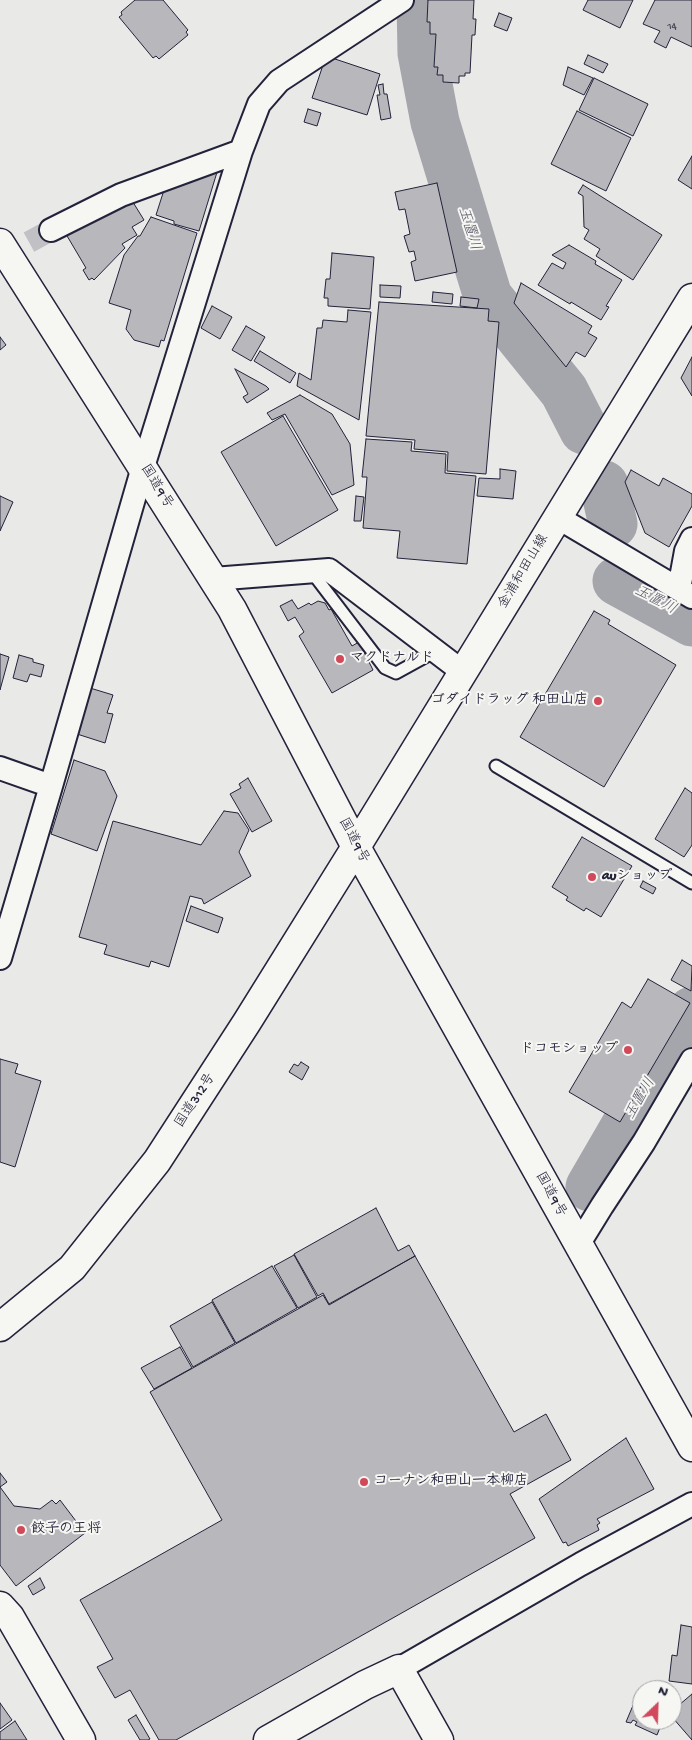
<!DOCTYPE html>
<html>
<head>
<meta charset="utf-8">
<style>
	body { margin:0 }
	#map { position:relative; width:692px; height:1740px; overflow:hidden; background:#e9e9e7; font-family:"Gochi Hand",sans-serif }
	canvas { display:block }
	.north { position:absolute; left:632px; top:1680px; width:50px; height:50px; box-sizing:border-box; background:#f6f6f2; border:1px solid #a1a1a9; border-radius:50%; rotate:24deg; font-size:14px; font-weight:700; line-height:20px; text-align:center; color:#22223b }
	.north::after { content:''; display:block; margin:auto; width:18px; height:22px; background:#d1495b; clip-path:polygon(50% 0,100% 100%,50% 72%,0 100%) }
</style>
</head>
<body>
<div id="map">
<canvas width="692" height="1740"></canvas>
<div class="north">N</div>
</div>
<script>
const c = document.querySelector('canvas').getContext('2d');
c.lineJoin = 'round';
const poly = rows => new Path2D(rows.map(r => 'M' + r).join(''));
function stroke(path, color, width, dash) { c.strokeStyle = color; c.lineWidth = width; c.lineCap = dash ? 'butt' : 'round'; c.setLineDash(dash || []); c.stroke(path); }
function paint(path, color) { c.fillStyle = color; c.fill(path, 'evenodd'); }
function label(font, color, halo, rows, align = 'center') {
  c.font = font + ' "Gochi Hand","Klee One",sans-serif'; c.lineWidth = 4; c.setLineDash([]); c.textBaseline = 'middle'; c.strokeStyle = halo; c.fillStyle = color; for (const [text, x, y, turn = 0] of rows) {
    c.save(); c.translate(x, y); c.rotate((+turn || 0) * Math.PI / 180); c.textAlign = isNaN(turn) ? turn : align; if (halo) c.strokeText(text, 0, 0); c.fillText(text, 0, 0); c.restore();
  }
}
const river = poly([
	[421,0,422,53,435,122,488,297,564,391,584,430],
	[604,485,613,524],
	[617,581,692,622],
	[590,1187,692,1011]
]);
const building = poly([
	[135,0,163,0,188,30,186,32,188,35,159,59,156,56,153,58,119,17,122,15,121,12,135,0],
	[428,0,474,0,473,19,476,19,475,35,472,35,470,73,465,73,465,76,459,76,459,83,443,82,443,75,437,75,438,67,434,67,436,34,430,34,430,22,427,22,428,0],
	[588,0,633,0,620,28,583,10,588,0],
	[655,0,692,0,692,47,671,37,666,48,654,42,660,31,643,24,655,0],
	[499,13,512,18,507,31,494,26,499,13],
	[588,55,608,64,603,73,584,64,588,55],
	[326,56,380,74,367,115,312,98,326,56],
	[568,67,593,78,584,95,563,85,568,67],
	[594,78,648,104,633,136,579,110,594,78],
	[383,84,384,94,387,94,391,118,381,120,377,95,380,95,378,85,383,84],
	[308,109,321,113,317,126,304,122,308,109],
	[577,111,631,138,606,191,551,164,577,111],
	[692,156,692,189,678,180,692,156],
	[218,169,199,231,174,224,174,221,156,215,164,190,218,169],
	[437,183,457,272,415,281,411,262,416,260,414,251,409,252,404,236,410,234,405,209,399,210,395,192,437,183],
	[583,185,662,235,633,280,596,256,600,249,584,239,589,230,584,227,583,196,578,193,583,185],
	[131,199,144,220,132,227,137,235,122,244,125,248,94,280,92,278,89,280,83,270,86,268,60,224,131,199],
	[151,217,197,233,164,341,161,340,159,347,134,340,126,329,131,310,109,303,124,255,138,236,140,236,151,217],
	[569,245,596,261,595,264,622,280,606,306,609,307,601,320,571,302,570,304,538,285,552,263,563,269,566,263,552,255,569,245],
	[332,253,374,257,370,309,328,306,328,298,324,298,326,279,330,279,332,253],
	[521,283,592,326,588,333,597,338,585,357,576,352,566,367,514,303,521,283],
	[380,285,401,286,400,298,380,297,380,285],
	[433,292,453,294,452,304,432,302,433,292],
	[461,297,479,299,477,308,460,306,461,297],
	[379,302,489,309,488,321,499,322,486,474,447,471,448,452,414,449,415,440,366,436,379,302],
	[212,306,232,317,220,339,201,328,212,306],
	[348,310,371,312,359,420,297,386,299,373,311,380,317,328,322,328,323,320,347,322,348,310],
	[246,326,265,337,251,361,232,350,246,326],
	[0,337,6,345,0,350,0,337],
	[260,351,296,373,290,383,254,361,260,351],
	[692,357,692,396,681,378,692,357],
	[235,369,266,386,269,389,247,403,243,397,248,394,235,369],
	[300,395,332,414,350,444,354,485,332,495,285,414,272,420,267,413,300,395],
	[283,416,338,510,276,546,221,452,283,416],
	[366,439,412,442,411,451,446,454,445,473,476,476,467,564,397,558,400,531,363,528,367,477,362,477,366,439],
	[500,469,516,471,513,499,477,496,479,478,500,479,500,469],
	[631,470,659,486,663,478,692,494,692,506,669,547,645,533,625,482,631,470],
	[0,496,13,502,0,531,0,496],
	[356,496,364,497,361,521,354,521,356,496],
	[292,600,298,609,309,603,311,605,318,601,325,603,329,610,331,609,352,646,359,642,373,670,332,693,299,636,304,632,295,617,288,621,280,606,292,600],
	[594,611,610,620,608,624,676,665,604,787,520,737,594,611],
	[0,654,9,657,0,690,0,654],
	[19,655,33,659,33,662,44,665,41,677,30,674,27,682,13,678,19,655],
	[90,688,113,695,107,713,113,714,105,743,77,734,90,688],
	[74,760,105,771,117,796,97,851,51,834,74,760],
	[248,778,272,821,252,832,230,794,241,788,239,784,248,778],
	[685,788,692,793,692,845,684,857,655,839,685,788],
	[224,811,238,813,249,830,239,852,251,876,204,904,202,899,190,896,169,967,151,961,149,967,104,954,107,945,79,937,113,821,201,845,224,811],
	[582,837,632,866,601,917,586,908,584,911,566,900,568,897,552,887,582,837],
	[643,881,656,888,653,894,640,887,643,881],
	[191,906,223,918,218,933,186,921,191,906],
	[682,960,692,966,691,991,671,980,682,960],
	[648,979,690,1003,620,1122,569,1092,622,1002,631,1008,648,979],
	[0,1059,18,1064,15,1073,41,1081,15,1167,0,1162,0,1059],
	[301,1062,309,1067,302,1080,289,1072,294,1064,298,1066,301,1062],
	[376,1208,398,1251,409,1245,415,1256,329,1304,323,1293,318,1296,294,1254,376,1208],
	[294,1255,317,1297,298,1308,274,1266,294,1255],
	[415,1256,514,1432,546,1414,571,1460,510,1494,535,1538,176,1740,159,1740,130,1690,115,1698,97,1667,113,1659,80,1600,222,1520,150,1392,323,1295,329,1305,415,1256],
	[272,1266,297,1308,236,1343,212,1300,272,1266],
	[212,1302,235,1343,193,1367,170,1326,212,1302],
	[180,1347,192,1368,154,1389,141,1368,180,1347],
	[626,1438,654,1489,597,1519,600,1523,597,1525,599,1530,568,1546,566,1542,563,1543,539,1499,626,1438],
	[0,1473,7,1482,0,1487,0,1473],
	[0,1487,14,1506,40,1509,52,1500,56,1504,60,1500,85,1533,16,1586,0,1565,0,1487],
	[40,1578,45,1588,33,1595,28,1586,40,1578],
	[681,1625,692,1627,692,1684,669,1681,672,1655,677,1656,681,1625],
	[692,1694,692,1740,672,1717,672,1711,692,1694],
	[637,1696,642,1698,642,1720,651,1720,661,1725,657,1735,635,1725,637,1722,633,1720,631,1723,626,1722,637,1696],
	[0,1703,12,1720,0,1729,0,1703],
	[136,1715,150,1739,148,1740,140,1740,128,1720,136,1715],
	[15,1721,27,1740,0,1740,0,1732,15,1721]
]);
const streetTunnel = poly([
	[0,258,51,230]
]);
const lane = poly([
	[311,571,385,668,396,673,436,651],
	[496,766,692,883]
]);
const street = poly([
	[51,230,121,195,241,151],
	[557,517,692,597],
	[213,579,329,570,463,672],
	[679,589,686,551,692,539],
	[0,768,51,786],
	[0,958,51,786,143,467,241,151,259,104,279,81,402,0],
	[578,1245,602,1206,644,1142,692,1060],
	[399,1669,581,1564,692,1504]
]);
const secondary = poly([
	[356,847,692,298],
	[0,1606,10,1617,81,1740],
	[268,1740,365,1685,399,1669,439,1740]
]);
const highway = poly([
	[0,243,232,609,356,847,692,1447],
	[0,1327,72,1268,157,1161,247,1022,356,847]
]);
const markers = [
	[340,659,5,"#d1495b"],
	[598,701,5,"#d1495b"],
	[592,877,5,"#d1495b"],
	[628,1050,5,"#d1495b"],
	[364,1482,5,"#d1495b"],
	[21,1530,5,"#d1495b"]
];
const numberNames = [
	["14",672,27]
];
const streetNames = [
	["国道9号",156,487,58],
	["金浦和田山線",524,572,-59],
	["国道9号",353,841,62],
	["国道312号",196,1101,-57],
	["国道9号",550,1195,61]
];
const poiNames = [
	["マクドナルド",350,659],
	["ゴダイドラッグ 和田山店",588,701,"right"],
	["auショップ",602,877],
	["ドコモショップ",618,1050,"right"],
	["コーナン和田山一本柳店",374,1482],
	["餃子の王将",31,1530]
];
const waterNames = [
	["玉置川",468,229,73],
	["玉置川",655,601,28],
	["玉置川",641,1099,-60]
];
stroke(river, '#a5a5ac', 49);
paint(building, '#b8b8bc');
stroke(building, '#22223b', 1);
stroke(streetTunnel, '#c1c1c5', 22, [22, 11]);
stroke(lane, '#22223b', 15);
stroke(street, '#22223b', 26);
stroke(secondary, '#22223b', 31);
stroke(highway, '#22223b', 31);
stroke(lane, '#f6f6f2', 11);
stroke(street, '#f6f6f2', 22);
stroke(secondary, '#f6f6f2', 28);
stroke(highway, '#f6f6f2', 28);
for (const [x, y, r, color] of markers) { const dot = new Path2D(); dot.arc(x, y, r, 0, 2 * Math.PI); c.fillStyle = color; c.fill(dot); stroke(dot, '#f6f6f2', 2); }
label('11px', '#48485b', null, numberNames);
label('14px', '#22223b', '#f6f6f2', streetNames);
label('bold 14px', '#22223b', '#f6f6f2', poiNames, 'left');
label('italic 15px', '#565668', '#f6f6f2', waterNames);
</script>
</body>
</html>
